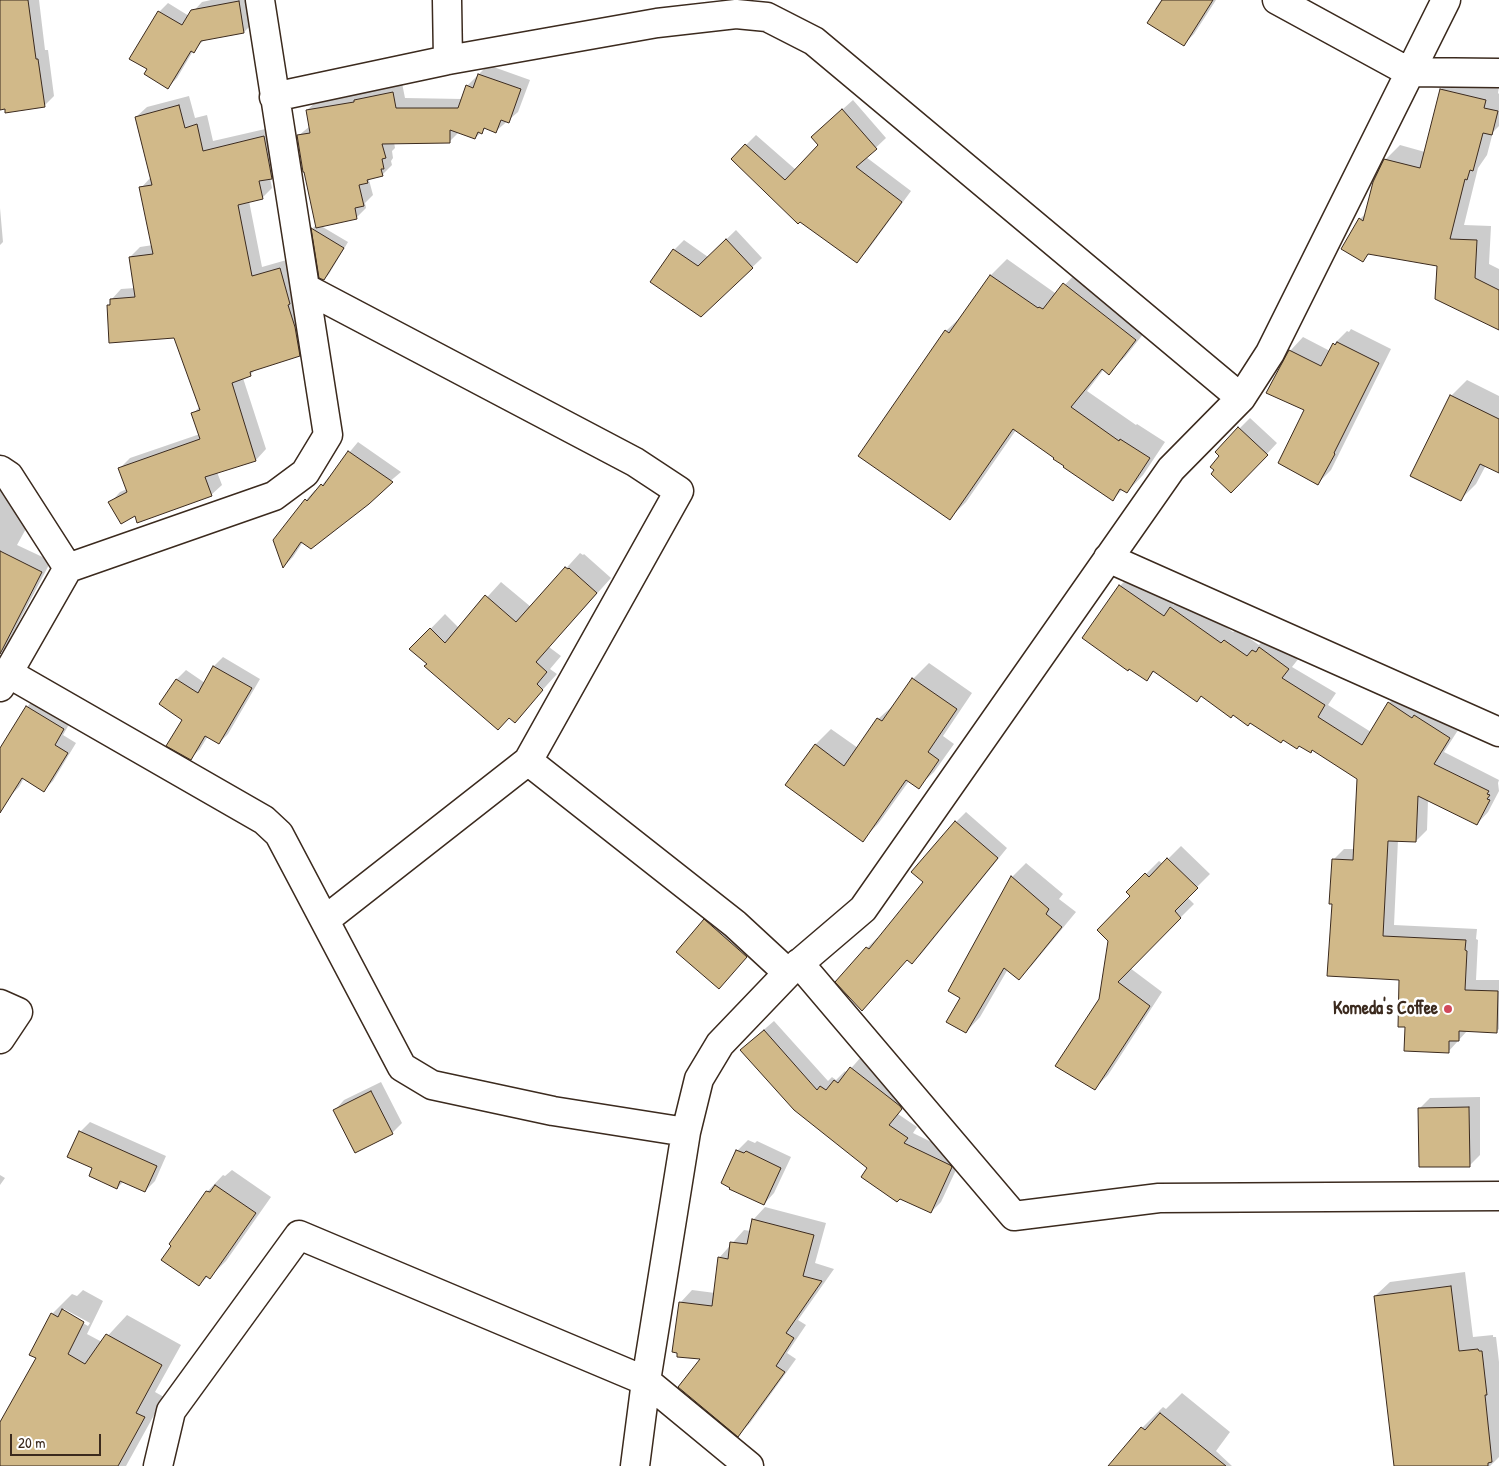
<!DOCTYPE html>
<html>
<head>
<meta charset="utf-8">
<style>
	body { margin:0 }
	#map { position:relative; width:1499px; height:1466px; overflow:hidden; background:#fff; font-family:"Patrick Hand",sans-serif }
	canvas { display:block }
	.scale { position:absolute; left:10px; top:1434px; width:91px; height:22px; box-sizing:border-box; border:2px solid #3b2a1e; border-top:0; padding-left:6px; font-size:15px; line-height:18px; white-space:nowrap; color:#3b2a1e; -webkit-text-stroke:4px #fff; paint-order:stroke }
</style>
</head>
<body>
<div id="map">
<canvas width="1499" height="1466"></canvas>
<div class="scale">20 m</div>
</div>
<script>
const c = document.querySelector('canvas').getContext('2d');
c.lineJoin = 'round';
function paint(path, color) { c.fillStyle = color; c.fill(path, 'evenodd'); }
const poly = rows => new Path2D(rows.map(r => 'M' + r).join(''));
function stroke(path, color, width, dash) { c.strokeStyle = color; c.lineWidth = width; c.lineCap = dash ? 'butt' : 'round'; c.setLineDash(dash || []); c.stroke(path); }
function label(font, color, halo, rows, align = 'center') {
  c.font = font + ' "Patrick Hand",sans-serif'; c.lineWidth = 5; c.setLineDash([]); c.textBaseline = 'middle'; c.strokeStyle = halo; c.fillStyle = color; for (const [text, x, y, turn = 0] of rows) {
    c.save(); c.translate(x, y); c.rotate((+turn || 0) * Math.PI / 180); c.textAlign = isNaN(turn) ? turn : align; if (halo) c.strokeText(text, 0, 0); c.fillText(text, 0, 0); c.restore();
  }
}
const shadow = poly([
	[0,0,39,0,45,50,48,50,54,96,44,106,0,109],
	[211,0,249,0,253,23,244,32,205,39,193,51,177,78,168,87,149,69,159,12,168,3,189,16,202,2],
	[1161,0,1216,0,1194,34,1183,45,1155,9],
	[488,65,530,80,518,112,496,131,486,128,475,138,459,132,449,142,394,142,395,148,392,151,393,158,391,161,392,165,382,175,372,177,369,180,373,195,365,203,366,208,356,218,321,226,348,242,329,274,324,279,320,277,313,228,316,225,298,136,310,126,307,110,317,101,362,93,364,91,402,83,405,98,463,99,467,86],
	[1456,75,1499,86,1498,93,1499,94,1499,126,1493,132,1487,155,1478,168,1464,225,1491,226,1489,264,1499,269,1499,329,1438,264,1370,253,1363,260,1360,219,1366,213,1385,160,1400,145,1425,152,1441,89],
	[189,96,195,118,207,115,213,141,274,127,282,167,270,178,272,188,262,198,249,201,262,267,290,259,310,345,299,355,256,369,250,375,243,378,266,449,256,460,217,472,222,485,211,495,136,514,110,503,120,492,127,489,120,468,130,458,200,434,193,414,200,406,175,337,108,306,111,302,111,300,121,289,135,288,130,257,140,247,153,245,141,188,151,177,136,117,147,107],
	[853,100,886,138,866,157,911,191,867,251,857,261,732,159,756,135,796,170,820,145,823,127],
	[0,208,3,242,0,245],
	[736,230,762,258,701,316,652,281,674,250,684,240,708,257],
	[1007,259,1055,293,1058,292,1081,268,1152,323,1125,357,1109,373,1104,369,1087,391,1136,425,1137,424,1165,442,1143,475,1127,492,1123,489,1113,499,1016,430,966,502,950,518,860,455,946,331,963,315,991,275],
	[1351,329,1391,349,1331,470,1318,483,1306,410,1290,351,1303,337,1330,351,1334,344,1347,331,1349,332],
	[1467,380,1499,396,1499,465,1486,465,1476,484,1460,500,1451,396],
	[1250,418,1277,443,1242,481,1216,452],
	[358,442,401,472,311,548,303,542,293,557,284,566,274,540,306,500,315,490,317,491],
	[0,490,24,503,33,516,17,545,51,561,5,648,0,653],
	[580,553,583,555,584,554,611,578,549,647,561,656,550,669,557,674,514,721,428,664,411,649,445,614,459,628,501,582,531,607],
	[1131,574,1174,605,1182,597,1233,632,1236,629,1259,645,1264,639,1299,658,1292,667,1336,693,1328,705,1371,732,1389,703,1400,692,1460,727,1444,752,1499,780,1498,783,1499,791,1488,812,1477,824,1428,800,1427,830,1416,841,1398,840,1394,925,1477,929,1476,939,1478,940,1476,980,1499,980,1499,1029,1496,1032,1467,1031,1448,1052,1406,1026,1400,979,1333,903,1333,860,1344,849,1355,849,1358,779,1312,749,1250,721,1202,695,1197,700,1155,671,1146,679,1120,586],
	[223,657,260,679,228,734,219,743,208,736,200,749,191,758,184,719,161,704,177,679,186,670,205,683,214,666],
	[929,663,972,693,943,736,954,744,934,772,918,787,909,781,878,824,862,840,815,745,831,729,858,748,878,719,895,704,913,679],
	[36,697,72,719,63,735,76,743,53,781,44,790,24,778,19,787,10,796,0,793,0,751,27,707],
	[966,812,1007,848,922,953,912,963,907,959,872,999,867,948,877,938,878,939,924,882,956,822],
	[1181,846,1210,874,1187,897,1194,904,1130,968,1162,992,1108,1075,1095,1088,1100,1000,1132,896,1128,892,1159,861,1163,864],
	[1026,863,1063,894,1059,899,1076,912,1033,964,1019,978,1008,969,980,1017,966,1032,961,998,1012,877],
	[715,910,757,945,719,988,705,920],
	[774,1021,828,1081,832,1077,836,1080,845,1071,847,1073,861,1057,911,1098,898,1114,917,1127,913,1133,962,1157,941,1202,931,1212,868,1168,752,1040],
	[381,1082,402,1123,392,1133,335,1110,344,1100],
	[1480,1097,1480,1155,1470,1165,1420,1108,1430,1098],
	[90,1122,166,1156,155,1181,145,1191,124,1181,117,1188,94,1167,80,1132],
	[748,1140,755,1143,757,1141,791,1157,774,1193,764,1204,737,1151],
	[232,1170,271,1197,226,1261,210,1277,208,1276,199,1285,207,1192,223,1175,225,1176],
	[0,1175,5,1178,0,1185],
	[765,1207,826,1223,815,1263,834,1269,798,1320,806,1325,787,1353,796,1359,750,1423,738,1435,702,1358,680,1303,692,1290,715,1293,719,1258,744,1230,751,1231,753,1220],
	[1465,1272,1473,1337,1493,1335,1493,1337,1496,1337,1499,1362,1499,1457,1490,1466,1395,1466,1375,1296,1390,1282],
	[83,1290,103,1301,87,1334,102,1342,127,1315,181,1345,155,1392,164,1397,126,1466,0,1466,0,1424,38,1358,52,1314,72,1294,77,1296],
	[64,1309,90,1323,88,1326,62,1311],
	[1182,1393,1230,1432,1216,1451,1232,1466,1110,1466,1142,1428,1163,1407,1166,1409]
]);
const building = poly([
	[0,0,28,0,36,59,38,59,45,107,5,113,5,109,0,110,0,0],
	[1162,0,1213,0,1184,46,1147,23,1162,0],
	[239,1,244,33,201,41,194,53,191,51,168,89,144,74,147,69,129,59,158,11,182,25,191,10,239,1],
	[478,74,521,89,509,123,501,120,496,133,484,128,482,134,478,132,475,139,450,130,450,143,382,144,386,158,382,159,384,169,381,169,383,176,367,180,368,183,359,185,364,206,355,208,357,219,316,228,304,172,303,172,297,135,310,133,306,110,354,102,354,100,393,92,396,108,458,108,466,85,473,88,478,74],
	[1440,89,1486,100,1484,108,1498,111,1492,135,1483,133,1473,171,1470,170,1467,180,1465,179,1450,239,1477,240,1475,278,1499,290,1499,330,1435,299,1437,266,1368,254,1363,262,1341,249,1359,218,1363,221,1373,182,1384,159,1420,168,1440,89],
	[179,105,185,128,197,124,203,151,264,136,272,179,259,181,263,199,238,205,252,276,280,268,290,304,288,305,295,327,300,356,250,372,251,376,232,383,256,461,205,477,212,496,137,523,135,516,121,524,108,502,127,492,118,468,200,439,191,413,200,410,174,338,109,343,107,305,110,305,110,299,135,297,129,257,153,254,139,187,152,185,135,117,179,105],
	[842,109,877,149,856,167,902,202,857,263,800,222,798,224,731,159,745,144,785,180,818,145,811,137,842,109],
	[311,228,344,248,324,280,319,278,311,228],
	[726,239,753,268,701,317,650,282,673,249,698,266,726,239],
	[990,275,1038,308,1039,307,1043,309,1063,283,1136,340,1109,375,1102,369,1071,407,1119,441,1120,439,1150,458,1127,493,1120,489,1113,501,1063,467,1064,466,1053,459,1054,458,1013,429,950,520,858,456,945,330,949,333,990,275],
	[1337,342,1379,363,1334,453,1335,454,1318,485,1278,463,1304,410,1266,393,1289,350,1321,366,1333,343,1335,345,1337,342],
	[1450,395,1499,419,1499,473,1480,464,1461,501,1410,476,1450,395],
	[1238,427,1268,455,1231,493,1211,474,1214,470,1210,467,1219,456,1215,452,1238,427],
	[348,451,393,482,369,504,311,549,301,542,283,568,273,540,305,499,307,501,321,484,323,486,348,451],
	[0,551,42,572,0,654,0,551],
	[565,567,568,569,569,568,597,593,536,662,547,672,537,684,543,690,515,723,509,718,498,730,424,666,427,664,409,649,430,628,445,643,485,595,516,622,565,567],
	[1119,585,1164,616,1170,607,1221,643,1224,640,1247,656,1252,650,1256,652,1259,647,1289,669,1282,678,1325,705,1318,717,1362,745,1388,702,1412,718,1414,715,1450,738,1434,764,1489,791,1487,794,1490,795,1487,799,1490,800,1477,825,1418,796,1416,842,1388,841,1383,936,1466,940,1465,950,1467,951,1465,990,1498,991,1497,1033,1459,1031,1459,1041,1449,1041,1449,1053,1404,1051,1405,1027,1398,1027,1399,980,1327,976,1332,904,1329,904,1332,859,1353,860,1357,779,1312,750,1311,753,1299,746,1297,749,1283,740,1281,743,1250,723,1248,726,1233,715,1231,718,1201,696,1197,702,1153,671,1147,681,1129,669,1128,671,1082,638,1119,585],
	[213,666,252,688,219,744,205,736,191,760,166,746,182,720,159,704,176,679,198,693,213,666],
	[912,678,957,709,928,752,939,760,919,789,906,780,863,842,785,785,815,744,844,766,877,718,882,721,912,678],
	[26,706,64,729,55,745,68,753,44,792,22,778,0,813,0,748,26,706],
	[955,821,998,858,912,964,907,960,862,1011,835,982,866,947,869,949,923,882,911,872,955,821],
	[1167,858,1198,888,1175,911,1181,918,1118,982,1150,1006,1095,1090,1055,1066,1099,999,1108,941,1097,930,1130,896,1126,892,1145,873,1149,877,1167,858],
	[1011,876,1049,909,1046,914,1062,927,1019,980,1004,968,966,1033,946,1022,960,998,948,991,1011,876],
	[704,919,747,957,719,989,676,952,704,919],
	[764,1030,817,1090,820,1086,826,1090,834,1080,838,1083,850,1067,900,1106,902,1109,889,1125,908,1138,904,1143,950,1165,952,1167,931,1213,900,1199,897,1202,861,1177,867,1168,794,1110,740,1050,764,1030],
	[371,1091,393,1134,355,1153,333,1110,371,1091],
	[1469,1107,1470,1167,1419,1167,1418,1108,1469,1107],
	[79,1131,157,1166,145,1192,120,1181,117,1189,89,1176,92,1168,67,1157,79,1131],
	[736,1150,744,1153,746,1151,781,1168,764,1205,729,1189,730,1188,721,1183,736,1150],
	[215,1185,256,1213,210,1279,206,1276,199,1286,161,1260,171,1246,169,1244,206,1191,210,1192,215,1185],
	[752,1219,814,1235,803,1276,822,1281,786,1333,794,1338,776,1366,785,1372,738,1437,678,1387,700,1359,677,1357,677,1353,672,1352,679,1302,712,1306,718,1257,728,1259,730,1242,747,1244,752,1219],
	[1451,1286,1459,1351,1478,1349,1479,1351,1482,1351,1487,1395,1485,1395,1492,1462,1488,1463,1488,1466,1394,1466,1374,1296,1451,1286],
	[62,1309,84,1322,68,1354,85,1364,106,1334,162,1365,136,1413,145,1417,118,1466,0,1466,0,1422,36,1358,29,1355,51,1313,58,1317,62,1309],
	[1160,1413,1226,1466,1108,1466,1141,1427,1145,1430,1160,1413]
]);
const minor = poly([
	[447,0,448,60],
	[1277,0,1409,72,1499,73],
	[274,97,448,60,657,23,736,14,767,17,814,41,1241,398],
	[305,288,635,462,679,491,528,761,325,920],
	[0,470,9,476,68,568],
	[1108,558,1499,732],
	[8,673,264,820,279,834,402,1067,432,1085,553,1111,686,1132],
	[0,687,68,568,274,496,305,473,328,435,260,0],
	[528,761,735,924,788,973],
	[799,963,1014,1216,1159,1198,1499,1196],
	[0,1004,18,1012,0,1039],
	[158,1466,171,1411,299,1235,646,1381,749,1466],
	[635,1466,646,1381,686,1132,699,1079,720,1044,788,973,863,909,1171,469,1241,398,1270,353,1446,0]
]);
const markers = [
	[1448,1009,5,"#d1495b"]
];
const poiNames = [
	["Komeda's Coffee",1438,1009]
];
paint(shadow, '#0003');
paint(building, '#d1b989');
stroke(building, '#3b2a1e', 1);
stroke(minor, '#3b2a1e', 31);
stroke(minor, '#fff', 28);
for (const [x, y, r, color] of markers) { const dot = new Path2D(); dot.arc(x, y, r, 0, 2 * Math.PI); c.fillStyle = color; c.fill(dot); stroke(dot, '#fff', 2); }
label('bold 18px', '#3b2a1e', '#fff', poiNames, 'right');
</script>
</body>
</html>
